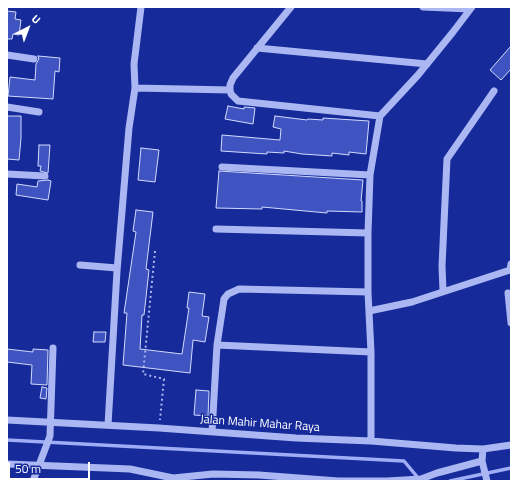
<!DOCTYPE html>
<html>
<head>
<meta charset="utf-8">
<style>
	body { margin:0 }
	#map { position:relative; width:518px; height:488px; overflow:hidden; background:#162a9a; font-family:"Titillium Web",sans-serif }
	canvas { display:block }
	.frame { position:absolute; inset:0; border:8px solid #fff; pointer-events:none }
	.north { position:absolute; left:8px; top:8px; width:40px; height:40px; -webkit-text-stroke:3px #162a9a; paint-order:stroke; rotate:42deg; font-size:11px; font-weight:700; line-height:16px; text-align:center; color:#fff }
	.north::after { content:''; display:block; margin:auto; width:14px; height:18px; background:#fff; clip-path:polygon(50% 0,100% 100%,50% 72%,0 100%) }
	.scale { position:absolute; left:8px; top:462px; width:82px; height:18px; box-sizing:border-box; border:2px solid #fff; border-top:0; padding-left:5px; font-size:12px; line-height:14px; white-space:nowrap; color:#fff; -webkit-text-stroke:3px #162a9a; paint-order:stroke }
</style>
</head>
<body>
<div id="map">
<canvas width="518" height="488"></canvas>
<div class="frame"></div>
<div class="north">U</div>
<div class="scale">50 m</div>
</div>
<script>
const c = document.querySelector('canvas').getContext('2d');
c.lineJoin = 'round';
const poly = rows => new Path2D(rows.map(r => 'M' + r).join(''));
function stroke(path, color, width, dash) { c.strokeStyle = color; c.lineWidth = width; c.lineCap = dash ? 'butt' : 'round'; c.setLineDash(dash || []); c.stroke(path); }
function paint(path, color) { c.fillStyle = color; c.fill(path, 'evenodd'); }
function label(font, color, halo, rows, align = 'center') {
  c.font = font + ' "Titillium Web",sans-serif'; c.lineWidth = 3; c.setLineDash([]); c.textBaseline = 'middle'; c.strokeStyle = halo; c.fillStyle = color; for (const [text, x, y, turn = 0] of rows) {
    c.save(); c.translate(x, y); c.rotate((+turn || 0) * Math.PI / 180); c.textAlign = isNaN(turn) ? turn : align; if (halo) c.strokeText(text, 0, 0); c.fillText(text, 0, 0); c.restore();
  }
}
const stream = poly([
	[7,440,404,461,419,479],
	[450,481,511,468]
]);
const building = poly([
	[7,11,16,12,15,19,21,20,19,35,13,34,12,39,7,39,7,11],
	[511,46,511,69,501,80,490,70,511,46],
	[38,56,60,58,59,72,55,71,53,99,8,96,10,77,35,80,36,64,39,59,38,56],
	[228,106,244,109,244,107,255,108,253,124,225,119,228,106],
	[7,116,21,116,21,138,19,160,7,159,7,116],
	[275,116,307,120,308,119,323,120,323,118,369,121,366,154,349,152,349,155,332,153,332,156,302,154,284,151,284,153,267,152,267,154,221,151,222,135,280,140,281,129,273,127,275,116],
	[39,145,50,145,48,173,40,171,41,166,38,166,39,145],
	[141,148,159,150,155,182,138,180,141,148],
	[219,171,363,180,361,201,362,201,362,212,327,211,327,213,262,207,262,209,216,208,219,171],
	[48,180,51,181,48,200,16,195,17,184,37,187,38,181,48,180],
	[136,210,153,212,146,269,149,270,144,315,142,315,140,349,182,354,189,308,187,308,189,292,205,294,202,316,209,317,205,342,193,340,190,373,123,365,127,313,124,313,136,232,133,231,136,210],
	[94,332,106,332,105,342,93,342,94,332],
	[7,349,33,352,33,349,48,350,47,385,31,384,32,365,7,362,7,349],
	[42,387,47,388,46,399,40,398,42,387],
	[196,390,209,391,208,416,194,415,196,390]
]);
const path = poly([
	[155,251,143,374,164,379,160,420]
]);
const minor = poly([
	[291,7,233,78,230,85,230,90,231,94,238,101,380,116,370,175,368,233,368,292,371,352,371,441],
	[423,7,470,9],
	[257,48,427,64],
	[7,55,34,59],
	[135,88,230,90],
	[7,107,39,112],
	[380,116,418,75,453,32,472,7],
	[222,167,370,175],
	[7,174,45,176],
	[216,229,368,233],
	[80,265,117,268],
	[443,291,442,266,447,159,494,91],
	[368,292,239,289,228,294,224,299,217,345,371,352],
	[508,293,511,323],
	[369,311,412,302,510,270,511,264],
	[7,420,159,428,296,438,371,441,456,448,483,449,511,445],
	[108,425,117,271,129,128,135,88,134,64,141,7],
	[212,432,217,345],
	[483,449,482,461,487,481],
	[7,464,130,469,173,478,213,474,259,475,338,481,387,481],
	[33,481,50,436,53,348],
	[387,481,421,479,437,473,482,461]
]);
const streetNames = [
	["Jalan Mahir Mahar Raya",260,424,4]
];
stroke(stream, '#9eadf5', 3.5);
paint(building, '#3f53c1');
stroke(building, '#d3dafc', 1);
stroke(path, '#abb7f2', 2, [2, 3]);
stroke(minor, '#abb7f2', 7);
label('12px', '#fff', '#162a9a', streetNames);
</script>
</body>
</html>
